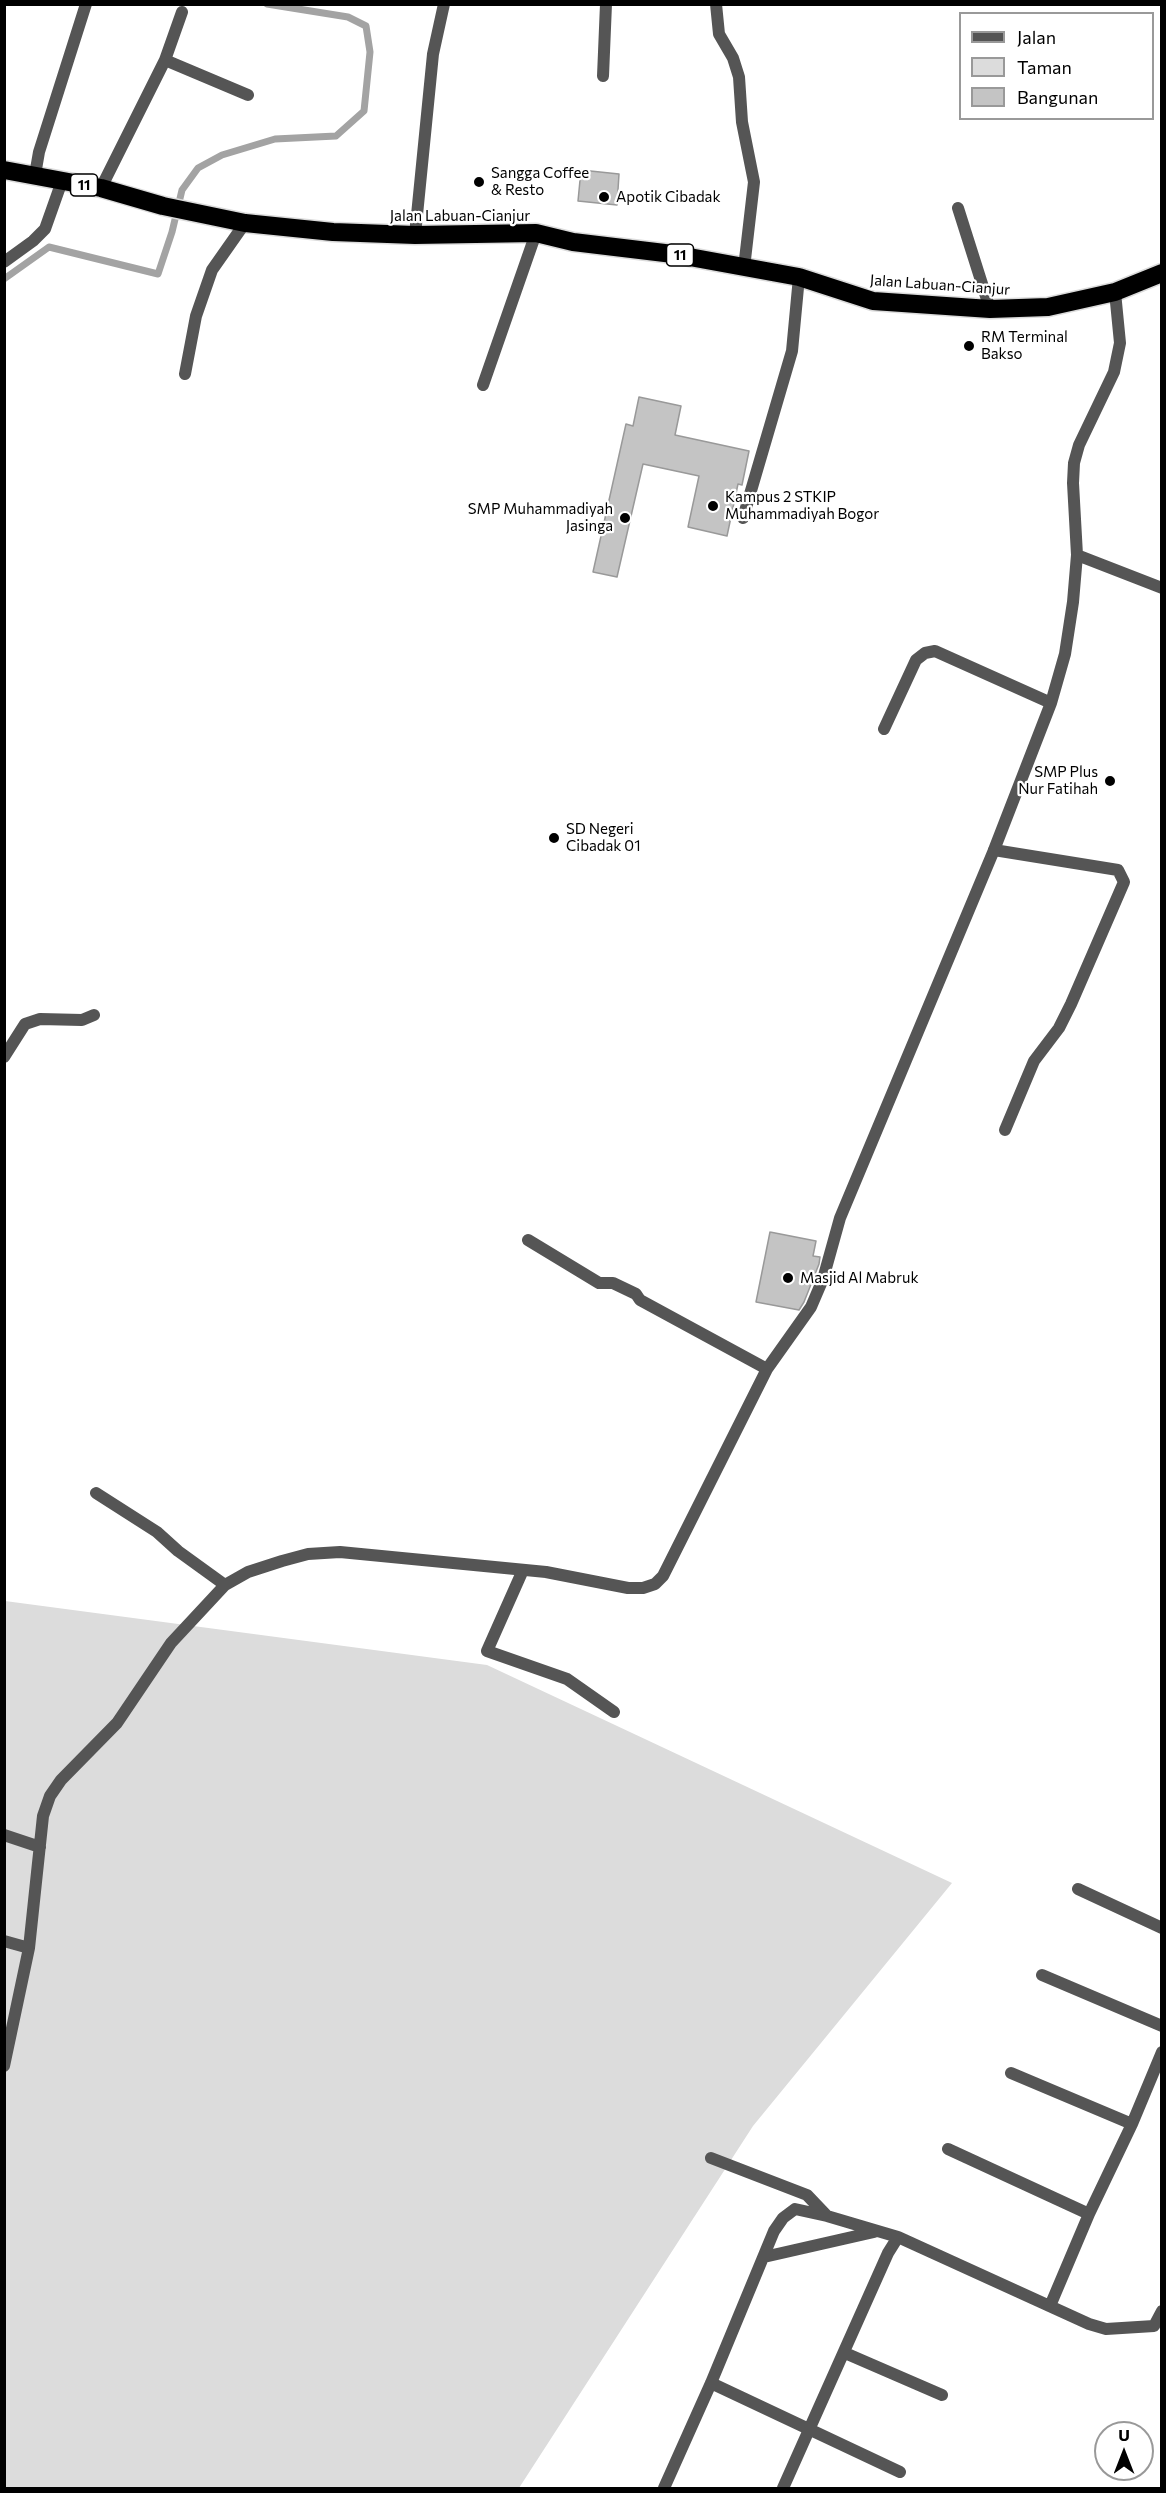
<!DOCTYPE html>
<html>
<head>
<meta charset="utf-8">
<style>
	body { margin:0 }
	#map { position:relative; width:1166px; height:2493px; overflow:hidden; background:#fff; font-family:Commissioner,sans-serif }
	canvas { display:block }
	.frame { position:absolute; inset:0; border:6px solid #000; pointer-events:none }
	.legend { position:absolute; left:959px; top:12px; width:195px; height:108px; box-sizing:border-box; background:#fff; border:2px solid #999; margin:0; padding:8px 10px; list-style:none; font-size:18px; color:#000 }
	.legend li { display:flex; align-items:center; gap:12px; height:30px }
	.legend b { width:30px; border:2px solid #999 }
	.north { position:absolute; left:1094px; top:2421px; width:60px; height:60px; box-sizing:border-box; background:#fff; border:2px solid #999; border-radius:50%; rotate:0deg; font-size:16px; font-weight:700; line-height:24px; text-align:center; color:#000 }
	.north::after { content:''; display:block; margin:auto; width:21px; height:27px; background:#000; clip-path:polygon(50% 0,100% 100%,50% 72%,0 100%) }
</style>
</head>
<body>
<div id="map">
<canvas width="1166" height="2493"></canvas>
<div class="frame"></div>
<ul class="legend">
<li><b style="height:8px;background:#555"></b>Jalan</li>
<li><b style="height:16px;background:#dcdcdc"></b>Taman</li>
<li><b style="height:16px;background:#c4c4c4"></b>Bangunan</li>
</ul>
<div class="north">U</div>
</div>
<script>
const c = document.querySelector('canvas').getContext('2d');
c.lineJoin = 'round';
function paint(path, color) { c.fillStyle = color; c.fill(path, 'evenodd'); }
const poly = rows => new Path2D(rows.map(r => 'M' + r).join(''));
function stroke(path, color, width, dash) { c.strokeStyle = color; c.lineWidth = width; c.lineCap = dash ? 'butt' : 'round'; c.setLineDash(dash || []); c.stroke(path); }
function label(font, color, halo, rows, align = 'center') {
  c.font = font + ' Commissioner,sans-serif'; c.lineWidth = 4.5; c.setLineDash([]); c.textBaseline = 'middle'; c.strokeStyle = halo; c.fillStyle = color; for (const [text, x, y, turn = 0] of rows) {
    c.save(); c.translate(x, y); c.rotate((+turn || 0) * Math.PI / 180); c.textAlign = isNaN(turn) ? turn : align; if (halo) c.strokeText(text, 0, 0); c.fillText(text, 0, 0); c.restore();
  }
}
const green = poly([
	[5,1601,487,1665,952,1883,753,2126,519,2488,5,2488]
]);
const stream = poly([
	[4,279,49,247,158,274,172,232,182,190,198,168,222,155,275,139,336,136,364,111,370,52,366,26,348,17,267,4]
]);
const building = poly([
	[581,170,619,174,617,205,578,201,581,170],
	[639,397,681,406,675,435,749,451,742,485,738,484,727,536,688,527,699,476,643,464,617,577,593,572,626,424,633,426,639,397],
	[770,1232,816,1241,813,1256,820,1257,819,1264,804,1302,799,1310,756,1302,770,1232]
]);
const lane = poly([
	[994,850,1118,870,1124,882,1071,1004,1059,1028,1034,1061,1005,1130]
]);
const street = poly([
	[716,4,719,34,733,58,739,77,742,122,754,182,744,268],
	[165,60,248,95],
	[603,76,606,4],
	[35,175,39,152,86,4],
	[101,188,165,60,182,12],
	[958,208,990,309],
	[415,235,433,54,444,4],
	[4,262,33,241,45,229,62,181],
	[185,374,196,316,212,270,245,223],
	[483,385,536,233],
	[743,518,792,351,799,277],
	[1077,555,1162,588],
	[884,729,916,660,925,653,935,651,1051,703],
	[4,1057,25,1024,40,1019,82,1020,94,1015],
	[528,1240,599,1283,613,1283,636,1294,640,1300,767,1369],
	[96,1493,157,1532,178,1551,225,1585],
	[523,1570,487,1651,567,1679,614,1712],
	[4,1835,40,1847],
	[1078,1889,1162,1928],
	[4,1941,29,1948],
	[1042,1975,1162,2026],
	[4,2066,29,1948,43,1816,50,1796,61,1780,117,1723,171,1643,225,1585,248,1572,282,1561,308,1554,340,1552,546,1572,628,1588,643,1588,655,1584,663,1576,767,1369,811,1307,823,1279,840,1218,994,850,1051,703,1065,654,1073,602,1077,555,1073,483,1074,463,1079,445,1114,372,1120,343,1115,292],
	[1011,2073,1132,2124],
	[948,2149,1089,2214],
	[711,2158,807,2195,827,2216],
	[764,2257,874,2232],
	[1050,2306,1089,2214,1132,2124,1162,2052],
	[845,2353,942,2395],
	[711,2383,900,2472],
	[664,2488,711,2383,774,2231,783,2218,795,2209,827,2216,898,2237,1089,2324,1106,2329,1154,2326,1162,2311],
	[783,2488,888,2253,898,2237]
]);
const highway = poly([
	[4,170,101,188,163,206,245,223,333,232,415,235,536,233,573,242,673,254,799,277,873,301,990,309,1048,307,1115,292,1162,273]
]);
const markers = [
	[479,182,6,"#000"],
	[604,197,6,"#000"],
	[969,346,6,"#000"],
	[713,506,6,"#000"],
	[625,518,6,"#000"],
	[1110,781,6,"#000"],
	[554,838,6,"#000"],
	[788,1278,6,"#000"]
];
const shields = [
	[84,185,27],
	[680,255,27]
];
const shieldNames = [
	["11",84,185],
	["11",680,255]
];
const poiNames = [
	["Sangga Coffee",491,173],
	["& Resto",491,190],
	["Apotik Cibadak",616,197],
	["RM Terminal",981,337],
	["Bakso",981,354],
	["Kampus 2 STKIP",725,497],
	["Muhammadiyah Bogor",725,514],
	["SMP Muhammadiyah",613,509,"right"],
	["Jasinga",613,526,"right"],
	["SMP Plus",1098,772,"right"],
	["Nur Fatihah",1098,789,"right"],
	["SD Negeri",566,829],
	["Cibadak 01",566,846],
	["Masjid Al Mabruk",800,1278]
];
const streetNames = [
	["Jalan Labuan-Cianjur",460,216],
	["Jalan Labuan-Cianjur",940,285,4]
];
paint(green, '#dcdcdc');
stroke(stream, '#a3a3a3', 7);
paint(building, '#c4c4c4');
stroke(building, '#999', 1.5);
stroke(highway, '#dbdbdb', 21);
stroke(lane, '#555', 12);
stroke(street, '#555', 12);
stroke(highway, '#000', 18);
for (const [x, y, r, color] of markers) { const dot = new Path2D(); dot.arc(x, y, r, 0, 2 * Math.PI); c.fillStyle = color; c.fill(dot); stroke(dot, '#fff', 2); }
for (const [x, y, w] of shields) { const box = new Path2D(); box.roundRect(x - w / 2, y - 11, w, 22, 4.5); c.fillStyle = '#fff'; c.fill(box); stroke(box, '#000', 1.5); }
label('bold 14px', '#000', null, shieldNames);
label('15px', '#000', '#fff', poiNames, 'left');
label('15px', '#000', '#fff', streetNames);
</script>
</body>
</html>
